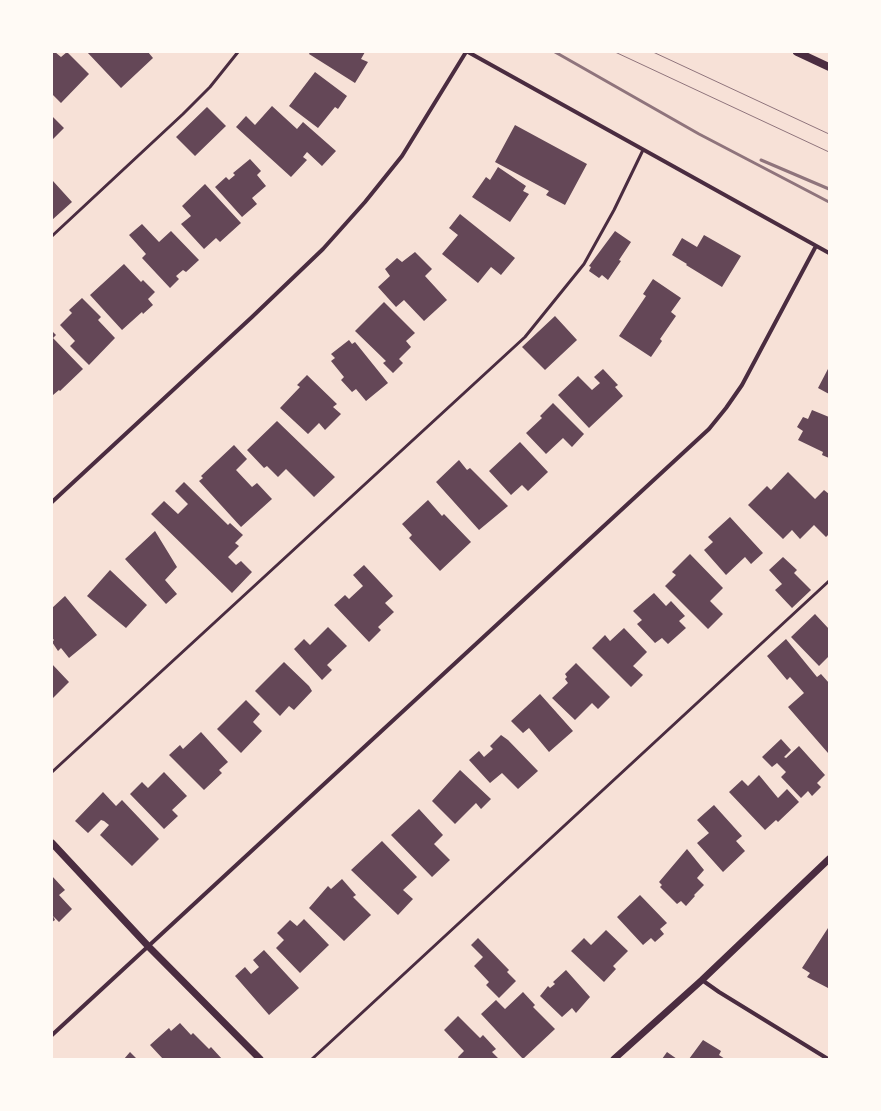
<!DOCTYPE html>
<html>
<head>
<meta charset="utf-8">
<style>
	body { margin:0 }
	#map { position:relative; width:881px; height:1111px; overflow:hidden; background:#f7e1d7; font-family:Commissioner,sans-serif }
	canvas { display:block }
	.frame { position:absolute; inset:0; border:53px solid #fffaf5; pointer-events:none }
</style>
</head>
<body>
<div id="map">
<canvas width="881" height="1111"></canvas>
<div class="frame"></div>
</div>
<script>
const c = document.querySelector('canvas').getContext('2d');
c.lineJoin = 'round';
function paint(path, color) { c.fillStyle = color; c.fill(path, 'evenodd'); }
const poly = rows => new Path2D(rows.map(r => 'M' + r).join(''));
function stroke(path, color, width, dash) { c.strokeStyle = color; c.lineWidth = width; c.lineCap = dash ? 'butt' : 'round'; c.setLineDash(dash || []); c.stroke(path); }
const building = poly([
	[52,52,55,52,61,57,67,52,89,74,61,103,52,94],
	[87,52,148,52,153,58,121,88],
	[310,52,365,52,361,59,368,62,355,83,309,54],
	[315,72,347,96,338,109,335,107,318,128,289,106],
	[272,106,297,129,303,122,336,151,322,166,307,152,303,157,307,160,291,177,236,127,246,116,255,125],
	[207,107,226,126,195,156,176,137],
	[52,116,64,128,52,140],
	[515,125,587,164,565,205,546,195,549,191,495,162],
	[250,159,261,171,257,175,266,186,252,198,257,204,242,217,215,187,226,177,229,180,235,175,233,173],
	[498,167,526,186,523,191,529,194,510,222,472,197,486,177,490,180],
	[53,181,72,202,52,220,52,182],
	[205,184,241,223,220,242,216,238,204,249,181,224,191,216,182,206],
	[460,214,515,258,501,275,491,267,478,283,442,254,458,235,449,228],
	[142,224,159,242,171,231,199,260,186,272,183,270,176,276,179,279,170,288,142,258,146,254,129,235],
	[615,231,631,242,619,260,621,261,608,280,602,275,599,278,589,271,591,267,589,266],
	[704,235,741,256,722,287,686,265,687,264,672,255,682,238,697,247],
	[415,252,432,269,425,276,447,300,424,321,404,300,396,307,378,287,390,276,385,269,397,258,402,262],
	[124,264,141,282,143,280,155,292,148,299,153,305,143,314,142,312,122,330,90,295],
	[653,279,681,298,671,312,676,316,660,339,662,341,651,357,619,336,646,296,643,294],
	[82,298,101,317,98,320,115,338,89,365,70,346,75,341,60,325,72,313,69,310],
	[384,302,415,333,406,341,411,347,399,359,403,363,393,373,383,363,386,361,355,331],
	[555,316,577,340,545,370,522,347],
	[52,331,56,335,53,338,83,369,60,391,59,390,53,395,52,394],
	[349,340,352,344,355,342,388,383,366,401,356,389,352,392,341,380,344,377,331,361,335,358,331,354],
	[829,367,829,394,818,388],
	[603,369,618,385,615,387,623,396,589,428,558,395,578,376,592,390,600,383,594,377],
	[307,375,337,404,333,407,341,414,325,430,319,423,308,434,280,408,300,387,297,385],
	[553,403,584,434,572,447,563,438,546,454,526,433,542,418,540,416],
	[812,410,829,417,829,458,822,455,823,452,798,440,803,431,797,427,803,417,808,419],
	[277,421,335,477,314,497,286,469,278,477,267,466,264,468,247,450],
	[520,442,548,472,528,491,522,485,511,495,489,471],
	[234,445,247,459,236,470,252,487,257,483,272,499,241,527,199,481,203,478,201,476],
	[459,460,467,470,470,468,508,506,479,530,436,482],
	[788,472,815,499,824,490,829,494,829,534,826,537,814,525,800,539,792,530,783,539,748,505,767,486,771,490],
	[184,482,228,525,230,523,243,535,235,543,239,546,228,557,236,565,241,561,252,572,232,593,151,514,164,501,178,514,188,504,175,491],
	[428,500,442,516,444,514,471,542,440,571,409,538,412,535,402,524],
	[730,517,763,553,751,564,745,557,726,575,704,550,713,542,708,537],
	[155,531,177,567,165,580,177,594,166,604,125,559],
	[690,554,723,588,710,601,723,614,708,629,665,586,676,575,672,572],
	[783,557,797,570,794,573,811,590,792,608,775,590,782,584,769,570],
	[364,565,393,596,385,603,394,612,378,627,381,630,369,642,334,605,345,595,349,599,363,586,353,575],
	[110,570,147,605,126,628,87,596],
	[654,593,666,606,671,601,685,616,679,621,686,628,668,644,662,638,655,643,637,624,642,620,633,611],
	[65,596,97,635,69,658,61,648,58,651,52,642,54,640,52,638,52,608],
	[815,614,829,629,829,656,819,666,791,637],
	[328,627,347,646,327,665,332,670,322,680,294,649,304,639,310,645],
	[624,628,647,652,633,666,643,675,631,687,592,648,605,635,610,641],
	[786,639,817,677,821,674,829,683,829,752,828,753,788,707,804,693,790,677,787,680,767,656],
	[284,662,309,686,312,691,294,710,289,706,280,716,255,691],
	[576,663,610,697,598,709,592,703,575,720,552,698,568,683,565,679,567,677,565,674],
	[52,664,69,682,52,699],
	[540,694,573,731,549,752,529,728,523,733,511,721],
	[246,700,260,714,253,722,262,731,241,753,217,729],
	[201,732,228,762,219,770,222,773,204,790,169,755,180,745,183,749],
	[501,735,508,740,538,771,518,789,502,773,490,783,469,760,479,751,484,757,493,749,490,746],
	[781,739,791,750,784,757,786,758,799,746,825,775,817,783,821,787,812,796,808,791,801,798,781,777,786,772,777,763,772,767,762,757],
	[460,770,491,799,481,809,476,803,455,824,432,801],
	[164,772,187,796,172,810,178,816,164,829,130,794,142,782,148,788],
	[759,775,778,798,787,789,799,802,778,822,776,820,765,830,729,792,742,780,748,786],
	[103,792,116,806,122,800,159,839,132,866,100,835,109,825,104,821,101,820,88,833,75,821],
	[714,805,742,836,736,841,745,851,723,872,697,843,709,833,697,820],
	[419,809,443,835,434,844,450,860,432,877,391,835],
	[382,841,417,877,403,890,413,899,398,915,351,870],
	[687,849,704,870,697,878,704,885,694,895,695,896,686,906,681,901,677,904,660,887,662,885,659,882],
	[52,876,65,890,59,895,72,909,59,922,53,916,55,920,52,922],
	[342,879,356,895,353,897,371,915,344,941,309,908,328,886,331,889],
	[640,895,667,923,660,929,664,934,655,942,651,938,643,945,617,917],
	[304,919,329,945,300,973,276,948,284,940,277,933,290,920,297,926],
	[828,928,829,929,829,987,828,988,807,977,810,973,802,968],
	[606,930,628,951,613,966,616,969,604,982,571,951,584,938,591,945],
	[478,938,509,970,507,972,516,981,499,998,486,985,489,982,474,966,483,957,471,945],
	[264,950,299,988,269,1015,235,976,245,967,251,974,259,967,253,960],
	[566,970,590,997,576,1013,572,1008,562,1017,540,996,548,986,550,988,555,984,553,982],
	[523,992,535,1005,533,1007,555,1029,523,1059,481,1014,496,1000,505,1009],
	[458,1016,480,1038,483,1035,496,1049,492,1052,499,1059,459,1059,458,1057,464,1051,444,1030],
	[180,1023,191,1035,193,1033,209,1049,211,1047,222,1059,163,1059,150,1045,169,1028,171,1031],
	[703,1040,721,1051,719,1055,725,1059,689,1059],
	[130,1052,137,1059,124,1059],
	[667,1052,677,1059,662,1059]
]);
const service = poly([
	[52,236,183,114,210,87,238,52],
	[52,772,525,337,584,264,614,210,643,150],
	[312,1059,829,581]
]);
const minor = poly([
	[468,52,829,253],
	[52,502,252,317,323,249,365,202,402,156,466,52],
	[702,980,719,992,828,1059],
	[52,1035,709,429,726,408,742,385,816,246]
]);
const tertiary = poly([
	[52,843,148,946,260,1059],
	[614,1059,702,980,829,859]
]);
const secondary = poly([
	[797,52,829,67]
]);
const tram = poly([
	[615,52,829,152],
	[653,52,829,134]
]);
const rail = poly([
	[555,52,699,134,829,202],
	[761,160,829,189]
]);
paint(building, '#644757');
stroke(service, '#4a2c40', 3);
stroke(minor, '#4a2c40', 4);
stroke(tertiary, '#4a2c40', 7);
stroke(secondary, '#4a2c40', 8);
stroke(tram, '#8f747c', 1);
stroke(rail, '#8f747c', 3);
</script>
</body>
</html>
